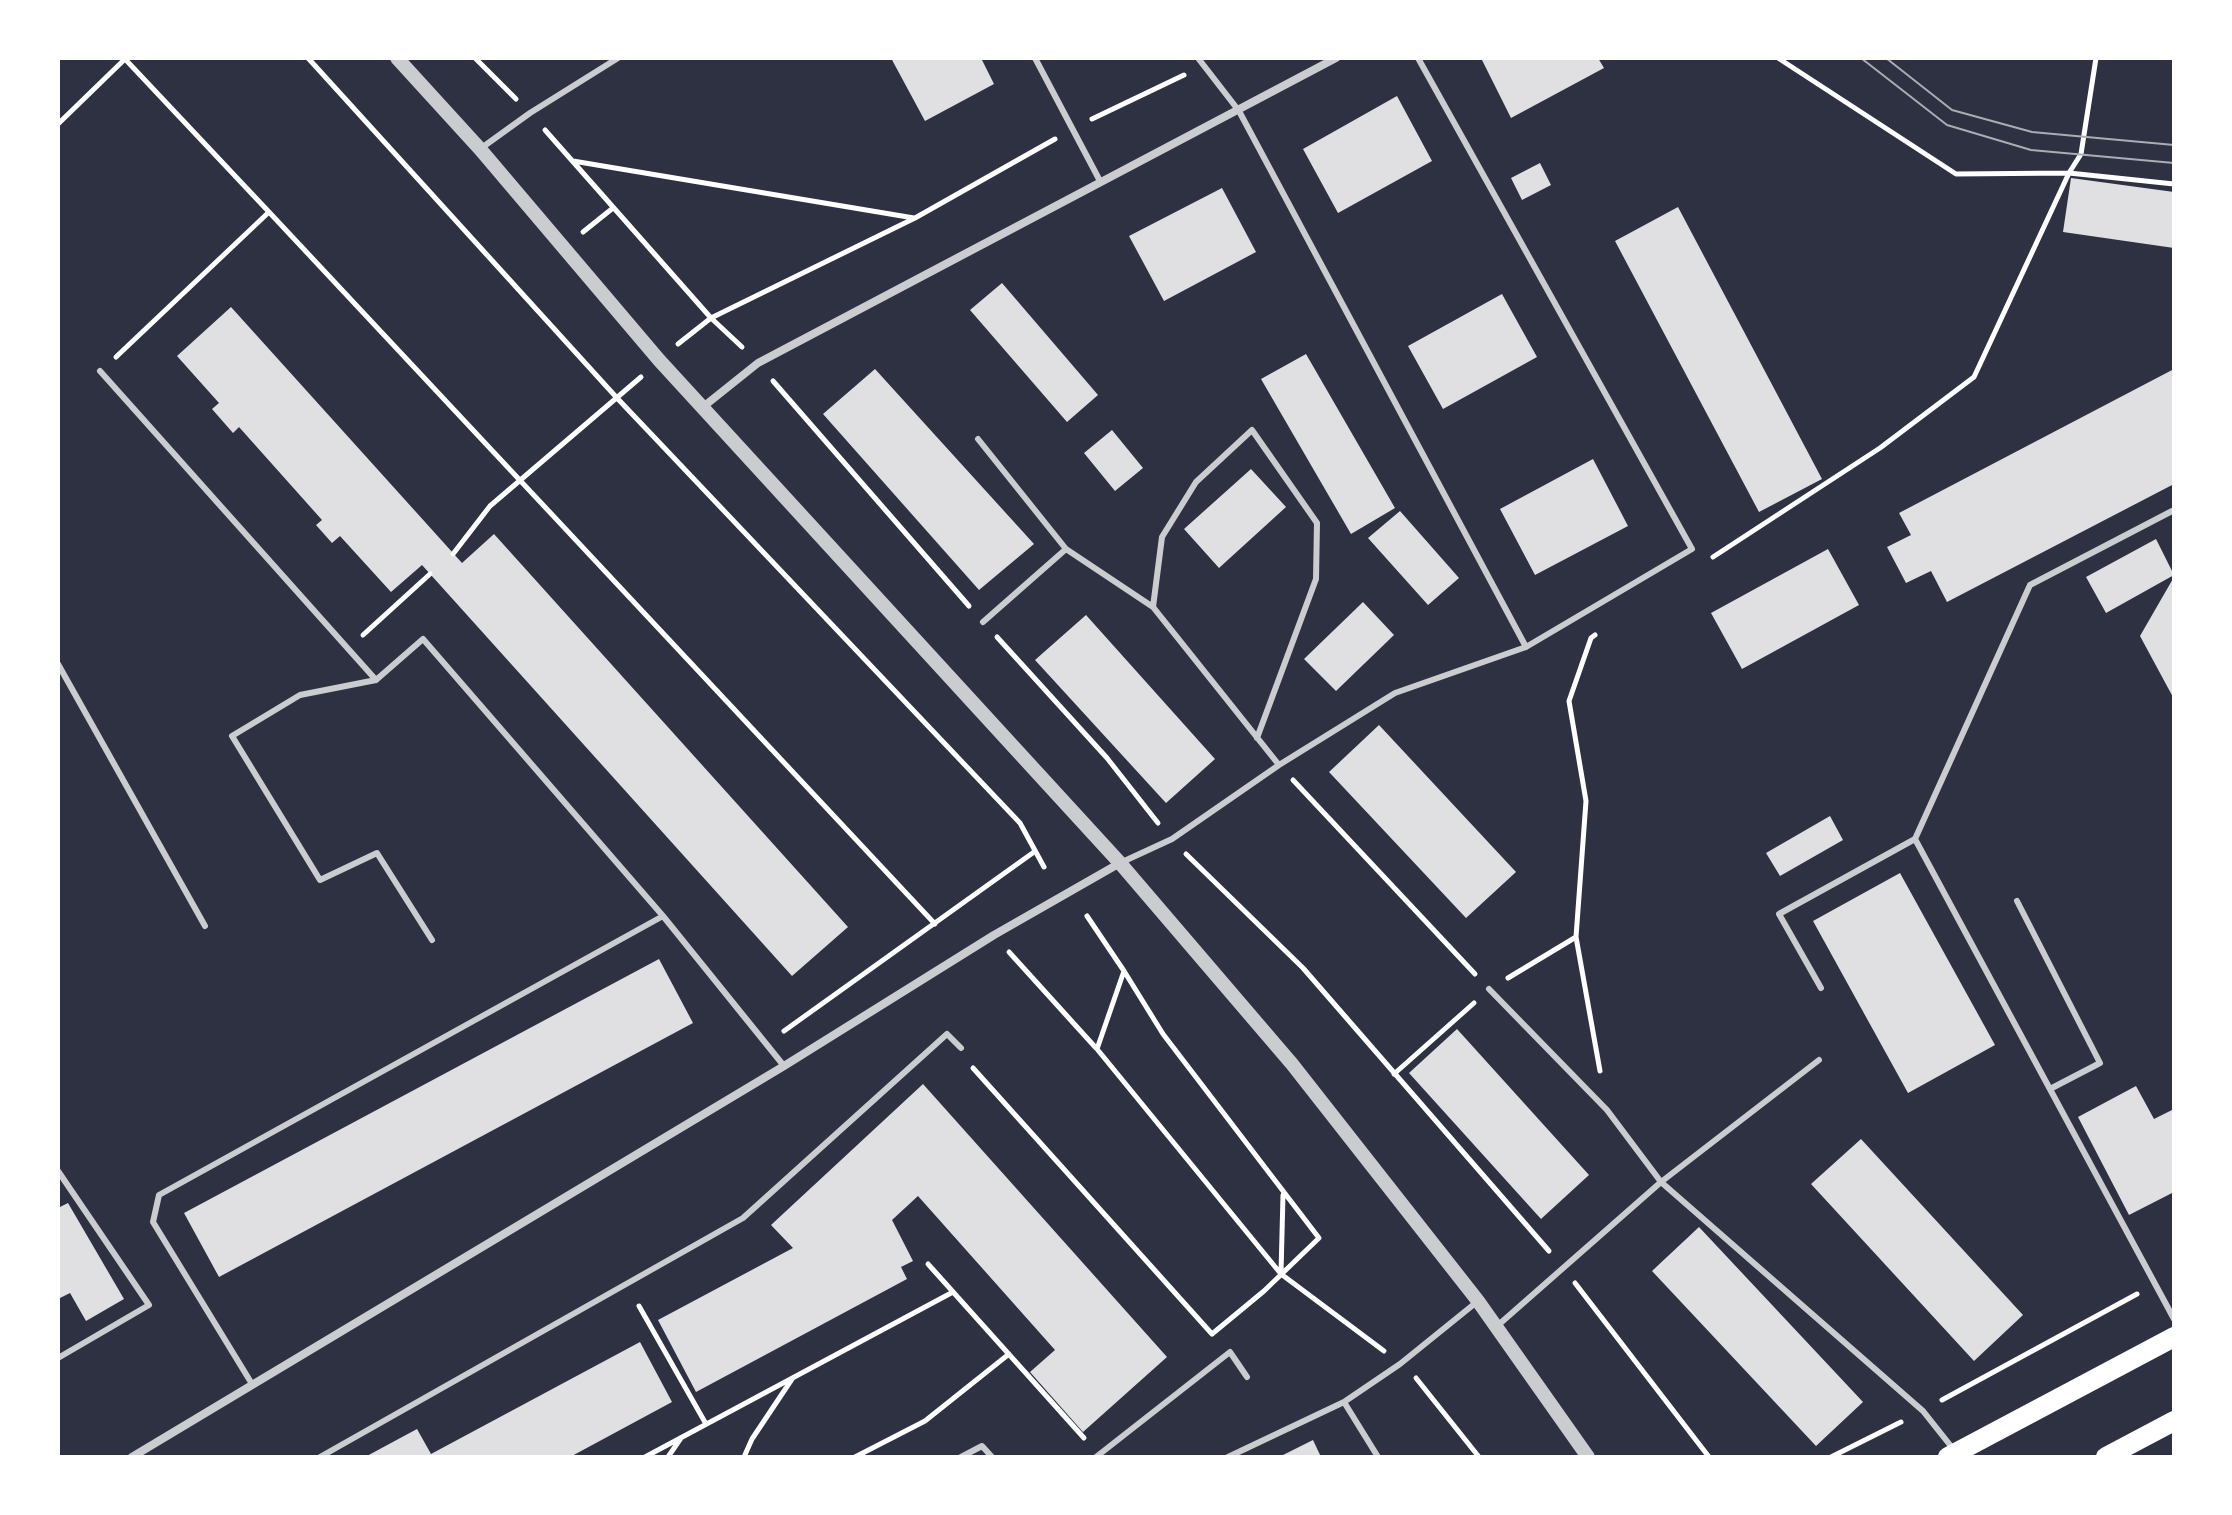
<!DOCTYPE html>
<html>
<head>
<meta charset="utf-8">
<style>
	body { margin:0 }
	#map { position:relative; width:2232px; height:1515px; overflow:hidden; background:#2d3142; font-family:Spectral,serif }
	canvas { display:block }
	.frame { position:absolute; inset:0; border:60px solid #fff; pointer-events:none }
</style>
</head>
<body>
<div id="map">
<canvas width="2232" height="1515"></canvas>
<div class="frame"></div>
</div>
<script>
const c = document.querySelector('canvas').getContext('2d');
c.lineJoin = 'round';
function paint(path, color) { c.fillStyle = color; c.fill(path, 'evenodd'); }
const poly = rows => new Path2D(rows.map(r => 'M' + r).join(''));
function stroke(path, color, width, dash) { c.strokeStyle = color; c.lineWidth = width; c.lineCap = dash ? 'butt' : 'round'; c.setLineDash(dash || []); c.stroke(path); }
const building = poly([
	[891,58,981,58,994,84,925,121],
	[1481,58,1598,58,1604,68,1511,118],
	[1397,96,1432,161,1338,213,1303,149],
	[1540,163,1551,185,1522,200,1511,178],
	[2071,178,2174,192,2174,248,2063,232],
	[1222,188,1256,252,1164,301,1129,236],
	[1678,207,1822,479,1759,512,1615,241],
	[1002,283,1098,395,1067,422,970,310],
	[1502,294,1537,357,1443,409,1408,346],
	[231,307,462,563,494,534,848,927,792,976,422,565,391,592,340,536,332,543,316,525,322,520,239,427,233,433,212,409,219,403,177,356],
	[1306,354,1395,508,1351,534,1261,379],
	[875,369,1034,544,979,590,823,414],
	[2174,369,2174,484,1947,602,1931,571,1906,583,1887,547,1911,535,1899,513],
	[1112,430,1143,468,1115,491,1084,453],
	[1593,459,1628,526,1535,575,1500,509],
	[1251,469,1286,507,1219,568,1184,529],
	[1400,511,1459,578,1428,605,1368,538],
	[2156,539,2174,575,2106,613,2086,577],
	[1828,549,1859,605,1742,669,1711,613],
	[2174,577,2174,699,2140,636],
	[1363,602,1394,635,1336,691,1304,659],
	[1086,615,1215,759,1166,803,1035,660],
	[1379,725,1516,872,1466,918,1329,772],
	[1830,816,1843,840,1780,876,1766,853],
	[1900,873,1995,1045,1908,1093,1813,921],
	[659,959,693,1023,219,1277,184,1213],
	[1457,1029,1589,1175,1541,1219,1409,1073],
	[923,1084,1167,1357,1083,1432,1030,1372,1055,1350,918,1196,892,1220,913,1261,901,1267,907,1279,696,1392,658,1320,793,1248,771,1225],
	[2136,1086,2154,1119,2174,1109,2174,1192,2129,1215,2078,1117],
	[1861,1139,2023,1315,1974,1361,1811,1184],
	[68,1203,124,1299,86,1321,70,1293,58,1299,58,1208],
	[1699,1227,1863,1402,1816,1446,1652,1271],
	[640,1342,672,1402,570,1457,365,1457,417,1429,431,1454],
	[1313,1440,1321,1457,1279,1457]
]);
const path = poly([
	[308,58,617,398,1020,823,1044,867],
	[475,58,516,99],
	[2096,58,2081,154,2069,173,2174,184],
	[1092,119,1184,75],
	[58,124,126,58],
	[545,130,711,318,742,347],
	[573,161,914,218],
	[269,212,935,924],
	[583,232,613,208],
	[678,344,711,318,915,218,1055,139],
	[116,357,269,212,125,59],
	[773,381,969,606],
	[453,554,490,506,641,377],
	[1713,557,1880,448,1974,377,2069,173,1956,174,1778,58],
	[363,635,430,574],
	[1595,635,1591,638,1569,701,1586,801,1576,937,1600,1071],
	[997,637,1107,758,1158,823],
	[1293,780,1475,974],
	[1186,854,1303,968,1549,1251],
	[1087,916,1124,971,1097,1049,1281,1274,1384,1351],
	[1009,952,1096,1048],
	[1124,971,1163,1034,1319,1238,1264,1291,1212,1334],
	[1508,978,1576,937],
	[784,1031,1034,852],
	[973,1068,1212,1334],
	[1394,1074,1474,1003],
	[928,1264,1084,1438],
	[1281,1273,1283,1195],
	[1575,1283,1709,1457],
	[639,1306,706,1424],
	[1416,1378,1479,1457],
	[1942,1400,2137,1294],
	[645,1457,953,1292],
	[668,1457,681,1438],
	[744,1457,752,1439,792,1379],
	[855,1457,925,1421,1009,1354],
	[1831,1457,1901,1422]
]);
const service = poly([
	[1035,58,1100,181],
	[1198,58,1239,111,1526,647,1692,549,1418,58],
	[480,149,530,113,618,58],
	[100,371,376,680,423,639,663,916],
	[978,439,1066,549,1153,607,1279,765],
	[1153,607,1162,537,1196,482,1252,430,1317,523,1316,579,1257,738],
	[983,622,1066,549],
	[58,664,205,926],
	[376,680,300,695,232,736,320,880,377,853,432,940],
	[1915,839,2174,1319],
	[1120,863,1172,839,1279,765,1395,693,1526,647],
	[2017,901,2100,1063,2050,1089],
	[1821,988,1779,914,1915,839,2030,585,2174,510],
	[1489,989,1607,1110,1661,1182,1923,1411,1954,1450],
	[58,1171,149,1305,58,1358],
	[1496,1327,1661,1182,1819,1060],
	[252,1384,153,1222,159,1195,663,916,784,1066],
	[1344,1402,1378,1457],
	[320,1457,743,1218,947,1034,961,1048],
	[961,1457,982,1446,992,1457],
	[1096,1457,1230,1352,1247,1377],
	[1228,1457,1344,1402,1400,1364,1478,1301]
]);
const minor = poly([
	[703,407,758,363,1336,58],
	[132,1457,784,1066,994,935,1120,863]
]);
const tertiary = poly([
	[397,58,480,149,659,360,1120,863,1292,1064,1478,1301,1588,1457]
]);
const primary = poly([
	[1948,1457,2174,1337],
	[2106,1457,2174,1421]
]);
const tram = poly([
	[1861,58,1947,125,2031,150,2174,163],
	[1886,58,1952,110,2032,132,2174,145]
]);
paint(building, '#e0e0e3');
stroke(path, '#fff', 5);
stroke(service, '#caccd0', 6);
stroke(minor, '#caccd0', 8);
stroke(tertiary, '#caccd0', 14);
stroke(primary, '#fff', 20);
stroke(tram, '#abadb3', 2);
</script>
</body>
</html>
